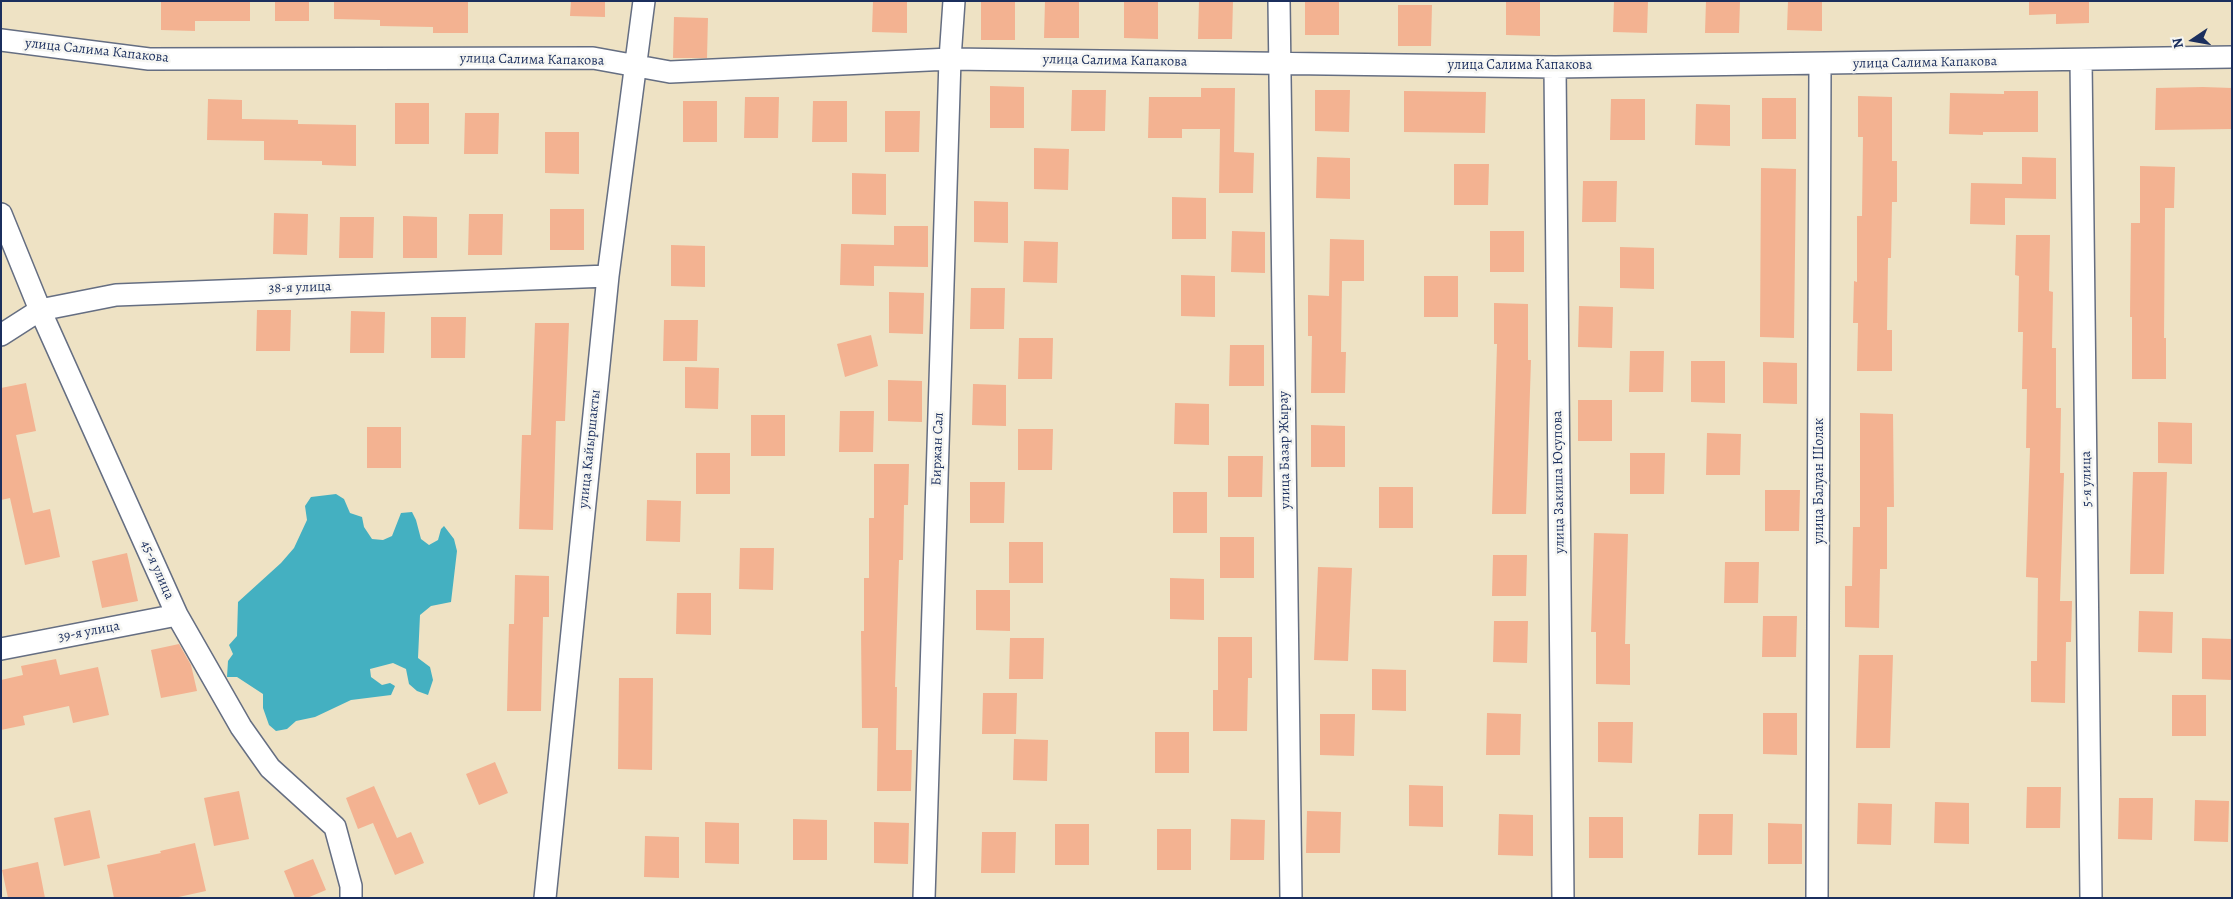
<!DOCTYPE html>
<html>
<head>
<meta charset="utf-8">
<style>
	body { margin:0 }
	#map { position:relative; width:2233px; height:899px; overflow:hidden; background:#eee2c4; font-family:Alegreya,serif }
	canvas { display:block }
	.frame { position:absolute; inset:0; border:2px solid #1b2f5e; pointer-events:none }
	.north { position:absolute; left:2168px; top:15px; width:50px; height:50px; -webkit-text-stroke:4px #f6f6f2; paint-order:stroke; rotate:258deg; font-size:14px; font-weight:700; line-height:20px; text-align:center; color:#1b2f5e }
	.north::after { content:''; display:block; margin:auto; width:18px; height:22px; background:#1b2f5e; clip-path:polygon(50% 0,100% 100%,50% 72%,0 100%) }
</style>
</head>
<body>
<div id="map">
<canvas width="2233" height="899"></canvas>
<div class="frame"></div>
<div class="north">N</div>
</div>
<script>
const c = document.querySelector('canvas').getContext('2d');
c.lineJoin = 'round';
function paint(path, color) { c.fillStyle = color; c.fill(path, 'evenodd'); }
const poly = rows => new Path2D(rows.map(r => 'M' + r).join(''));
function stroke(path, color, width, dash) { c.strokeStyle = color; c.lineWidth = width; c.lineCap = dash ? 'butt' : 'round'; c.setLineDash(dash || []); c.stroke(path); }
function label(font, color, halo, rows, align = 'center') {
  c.font = font + ' Alegreya,serif'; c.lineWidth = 5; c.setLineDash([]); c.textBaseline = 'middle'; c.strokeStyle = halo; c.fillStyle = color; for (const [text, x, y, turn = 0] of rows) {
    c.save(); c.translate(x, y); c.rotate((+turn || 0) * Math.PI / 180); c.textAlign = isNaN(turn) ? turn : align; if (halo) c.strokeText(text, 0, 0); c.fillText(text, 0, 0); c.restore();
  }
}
const water = poly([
	[336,494,344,499,350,513,362,517,364,527,372,539,383,540,392,536,401,513,412,512,416,520,421,539,429,545,438,540,441,529,444,526,454,539,457,551,451,602,431,606,420,615,418,658,430,667,433,680,428,695,417,691,409,684,406,669,393,663,370,669,371,677,382,685,390,683,395,686,391,695,351,700,315,717,296,721,287,729,276,731,269,725,263,708,263,694,237,677,227,677,228,661,233,654,229,645,237,636,238,602,281,563,294,548,307,520,305,506,311,497]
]);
const building = poly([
	[161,1,250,1,250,21,195,21,195,31,161,30],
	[275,1,309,1,309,21,275,21],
	[334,1,468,1,468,33,433,33,433,27,380,26,380,20,334,19],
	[571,1,605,1,605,17,570,16],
	[873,1,907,1,907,33,872,32],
	[981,1,1015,1,1015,40,981,40],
	[1045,1,1079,1,1079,38,1044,38],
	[1124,1,1158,1,1158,39,1124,38],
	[1199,1,1233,1,1232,39,1198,39],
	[1305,1,1339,1,1339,35,1305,35],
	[1506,1,1540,1,1540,36,1506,35],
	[1614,1,1648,1,1647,33,1613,32],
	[1706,1,1740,1,1739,33,1705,33],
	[1788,1,1822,1,1822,31,1787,30],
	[2029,1,2089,1,2089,23,2056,24,2056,14,2029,15],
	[1398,5,1432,5,1431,46,1398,46],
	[674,17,708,18,707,58,673,58],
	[990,86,1024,87,1024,128,990,128],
	[2203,87,2232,88,2232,129,2155,130,2156,88],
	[1201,88,1235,88,1234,152,1254,153,1253,193,1219,193,1220,129,1182,129,1182,138,1148,138,1149,97,1201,97],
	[1072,90,1106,90,1105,131,1071,131],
	[1315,90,1350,90,1349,132,1315,131],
	[1404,91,1486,92,1485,133,1404,132],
	[2004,91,2038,91,2038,132,1983,132,1983,135,1949,134,1950,93,2004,94],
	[1858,96,1892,97,1892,161,1897,161,1897,202,1892,202,1891,258,1888,258,1887,330,1892,330,1892,371,1857,371,1858,323,1853,323,1854,281,1857,282,1857,216,1862,216,1863,137,1858,137],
	[745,97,779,97,778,138,744,138],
	[1762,98,1796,98,1796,139,1762,139],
	[208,99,242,100,242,119,298,120,298,124,356,125,356,166,322,165,322,161,264,160,264,141,207,140],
	[1611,99,1645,99,1645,140,1610,140],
	[683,101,717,101,717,142,683,142],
	[813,101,847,101,847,142,812,142],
	[395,103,429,103,429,144,395,144],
	[1696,104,1730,105,1730,146,1695,145],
	[885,111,920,111,919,152,885,152],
	[465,113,499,113,498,154,464,154],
	[545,132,579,132,579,174,545,173],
	[1034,148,1069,149,1068,190,1034,189],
	[1317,157,1350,158,1350,199,1316,198],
	[2022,157,2056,158,2056,199,2005,198,2005,225,1970,224,1971,183,2022,184],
	[1454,164,1489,164,1488,205,1454,205],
	[2140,166,2175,167,2174,208,2165,208,2164,338,2166,338,2166,379,2132,379,2132,317,2130,317,2131,223,2140,223],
	[1761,168,1796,169,1794,338,1760,337],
	[852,173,886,174,886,215,852,214],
	[1583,181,1617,181,1616,222,1582,222],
	[1172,197,1206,198,1206,239,1172,239],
	[974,201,1008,202,1008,243,974,242],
	[550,209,584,209,584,250,550,250],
	[274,213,308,214,307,255,273,254],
	[469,214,503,214,502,255,468,255],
	[403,216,437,217,437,258,403,258],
	[340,217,374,217,373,258,339,258],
	[894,226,928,226,928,267,874,266,874,286,840,285,841,244,894,245],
	[1232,231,1265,232,1265,273,1231,272],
	[1490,231,1524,231,1524,272,1490,272],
	[2016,235,2050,235,2049,291,2053,292,2052,348,2056,348,2056,408,2061,408,2060,473,2064,473,2060,601,2072,601,2071,642,2066,642,2065,703,2031,702,2031,661,2037,661,2038,578,2026,577,2030,448,2026,448,2027,389,2022,389,2023,332,2018,332,2019,276,2015,275],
	[1330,239,1364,240,1364,281,1342,281,1341,352,1346,352,1345,393,1311,393,1312,336,1308,336,1308,295,1329,296],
	[1024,241,1058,242,1057,283,1023,282],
	[671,245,705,246,705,287,671,286],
	[1620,247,1654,248,1654,289,1620,288],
	[1181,275,1215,276,1215,317,1181,316],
	[1424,276,1458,276,1458,317,1424,317],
	[971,288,1005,288,1004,329,970,329],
	[889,292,924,293,923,334,889,333],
	[1494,303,1528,304,1528,360,1531,360,1526,514,1492,514,1497,344,1494,344],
	[1579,306,1613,307,1612,348,1578,347],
	[257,310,291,310,290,351,256,351],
	[351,311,385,312,384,353,350,353],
	[431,317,466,317,465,358,431,358],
	[664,320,698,320,697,361,663,361],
	[535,323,569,323,565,421,556,421,553,530,519,529,522,435,531,435],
	[871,335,878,366,845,377,837,344],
	[1019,338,1053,338,1052,379,1018,379],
	[1230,345,1264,345,1264,386,1229,386],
	[1630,351,1664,351,1663,392,1629,392],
	[1691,361,1725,361,1725,403,1691,402],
	[1763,362,1797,363,1797,404,1763,403],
	[685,367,719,368,718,409,685,408],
	[888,380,922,381,922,422,888,421],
	[26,383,36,431,16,435,33,513,50,509,60,557,25,565,10,498,1,500,1,388],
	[973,384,1006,385,1006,426,972,425],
	[1578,400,1612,400,1612,441,1578,441],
	[1175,403,1209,404,1209,445,1174,444],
	[840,411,874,411,873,452,839,452],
	[1860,413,1893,414,1894,507,1887,507,1887,569,1880,569,1879,628,1845,627,1845,586,1852,586,1853,527,1860,527],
	[751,415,785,415,785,456,751,456],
	[2158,422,2192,423,2192,464,2158,463],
	[1311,425,1345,426,1345,467,1311,467],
	[367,427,401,427,401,468,367,468],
	[1018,429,1053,429,1052,470,1018,470],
	[1707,433,1741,434,1740,475,1706,475],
	[696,453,730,453,730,494,696,494],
	[1630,453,1665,453,1664,494,1630,494],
	[1228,456,1263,456,1262,497,1228,497],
	[874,464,909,464,908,505,904,505,903,560,899,560,895,687,897,687,896,750,912,750,911,791,877,791,878,728,862,728,861,631,864,631,864,578,869,578,869,518,874,518],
	[2133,472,2167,472,2164,574,2130,574],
	[970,482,1005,482,1004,523,970,523],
	[1379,487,1413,487,1413,528,1379,528],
	[1765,490,1800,490,1799,531,1765,531],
	[1173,492,1207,492,1207,533,1173,533],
	[647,500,681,501,680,542,646,541],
	[1594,533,1628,534,1625,644,1630,644,1630,685,1596,684,1596,632,1591,632],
	[1220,537,1254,537,1254,578,1220,578],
	[1009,542,1043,542,1043,583,1009,583],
	[740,548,774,548,773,590,739,589],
	[127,553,138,601,102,608,92,561],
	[1493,555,1527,555,1526,596,1492,596],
	[1725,562,1759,562,1758,603,1724,603],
	[1318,567,1352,568,1348,661,1314,660],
	[515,575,549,576,549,617,543,617,541,711,507,711,509,624,514,624],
	[1170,578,1204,579,1204,620,1170,619],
	[976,590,1010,590,1010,631,976,630],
	[677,593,711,593,711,635,676,634],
	[2139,611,2173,612,2172,653,2138,652],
	[1763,616,1797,616,1796,657,1762,657],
	[1494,621,1528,621,1527,663,1493,662],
	[1218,637,1252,637,1252,678,1248,678,1247,731,1213,731,1213,690,1218,690],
	[1010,638,1044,638,1043,679,1009,679],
	[2202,638,2232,639,2232,680,2202,679],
	[179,644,191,665,197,691,161,698,151,650],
	[1859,655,1893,655,1890,748,1856,748],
	[56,659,60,675,98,667,109,715,73,723,69,706,23,716,25,725,1,730,1,680,23,675,21,666],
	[1372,669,1406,670,1406,711,1372,710],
	[619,678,653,678,652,770,618,769],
	[983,693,1017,693,1016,734,982,734],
	[2172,695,2206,695,2206,736,2172,736],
	[1487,713,1521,714,1520,755,1486,755],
	[1763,713,1797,713,1797,755,1763,754],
	[1320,714,1355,714,1354,756,1320,755],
	[1598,722,1633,722,1632,763,1598,762],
	[1155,732,1189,732,1189,773,1155,773],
	[1014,739,1048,740,1047,781,1013,780],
	[495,762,508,793,479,805,466,774],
	[1409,785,1443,786,1443,827,1409,826],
	[374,786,397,838,411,832,424,863,395,875,373,823,358,829,346,798],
	[2027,787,2061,787,2060,828,2026,828],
	[239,791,249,839,214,846,204,798],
	[2119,798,2153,798,2152,840,2118,839],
	[2195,800,2229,801,2228,842,2194,841],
	[1935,802,1969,803,1969,844,1934,843],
	[1858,803,1892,804,1891,845,1857,844],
	[90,810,100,858,64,866,54,818],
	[1307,811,1341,812,1340,853,1306,853],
	[1499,814,1533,815,1533,856,1498,855],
	[1699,814,1733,814,1732,855,1698,855],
	[1589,817,1623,817,1623,858,1589,858],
	[793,819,827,820,827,860,793,860],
	[1231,819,1265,820,1264,860,1230,860],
	[705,822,739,823,739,864,705,863],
	[874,822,909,823,908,864,874,863],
	[1768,823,1802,824,1802,864,1768,864],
	[1055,824,1089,824,1089,865,1055,865],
	[1157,829,1191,829,1191,870,1157,870],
	[982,832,1016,832,1015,873,981,873],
	[645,836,679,837,679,878,644,877],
	[195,843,206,891,174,898,114,898,107,865,161,853,160,851],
	[313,859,326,890,307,898,295,898,284,871],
	[38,862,45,898,8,898,2,870]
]);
const minor = poly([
	[1279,1,1291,898],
	[1,40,149,59,593,58,670,72,950,59,1555,67,2232,57],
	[2081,60,2091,898],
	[1555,67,1563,898],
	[1,214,40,310,177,615,241,727,270,768,335,827,351,886,351,898],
	[1,335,40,310,116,295,608,276],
	[1,649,177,615],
	[545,898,608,276,644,1],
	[924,898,950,59,954,1],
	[1817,898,1820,65]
]);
const streetNames = [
	["улица Салима Капакова",97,51,6],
	["улица Салима Капакова",532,60,1],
	["улица Салима Капакова",1115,61,1],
	["улица Салима Капакова",1925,63,-1],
	["улица Салима Капакова",1520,66],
	["38-я улица",300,288,-2],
	["улица Кайыршакты",590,449,-84],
	["Биржан Сал",938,449,-88],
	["улица Базар Жырау",1285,450,-91],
	["5-я улица",2087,479,-91],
	["улица Балуан Шолак",1820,481,-90],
	["улица Закиша Юсупова",1559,482,-91],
	["45-я улица",157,570,66],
	["39-я улица",89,632,-11]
];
paint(water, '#44b0c1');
paint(building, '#f3b291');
stroke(minor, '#656e82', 24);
stroke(minor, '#fff', 21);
label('14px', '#1b2f5e', '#f6f6f2', streetNames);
</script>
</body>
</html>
